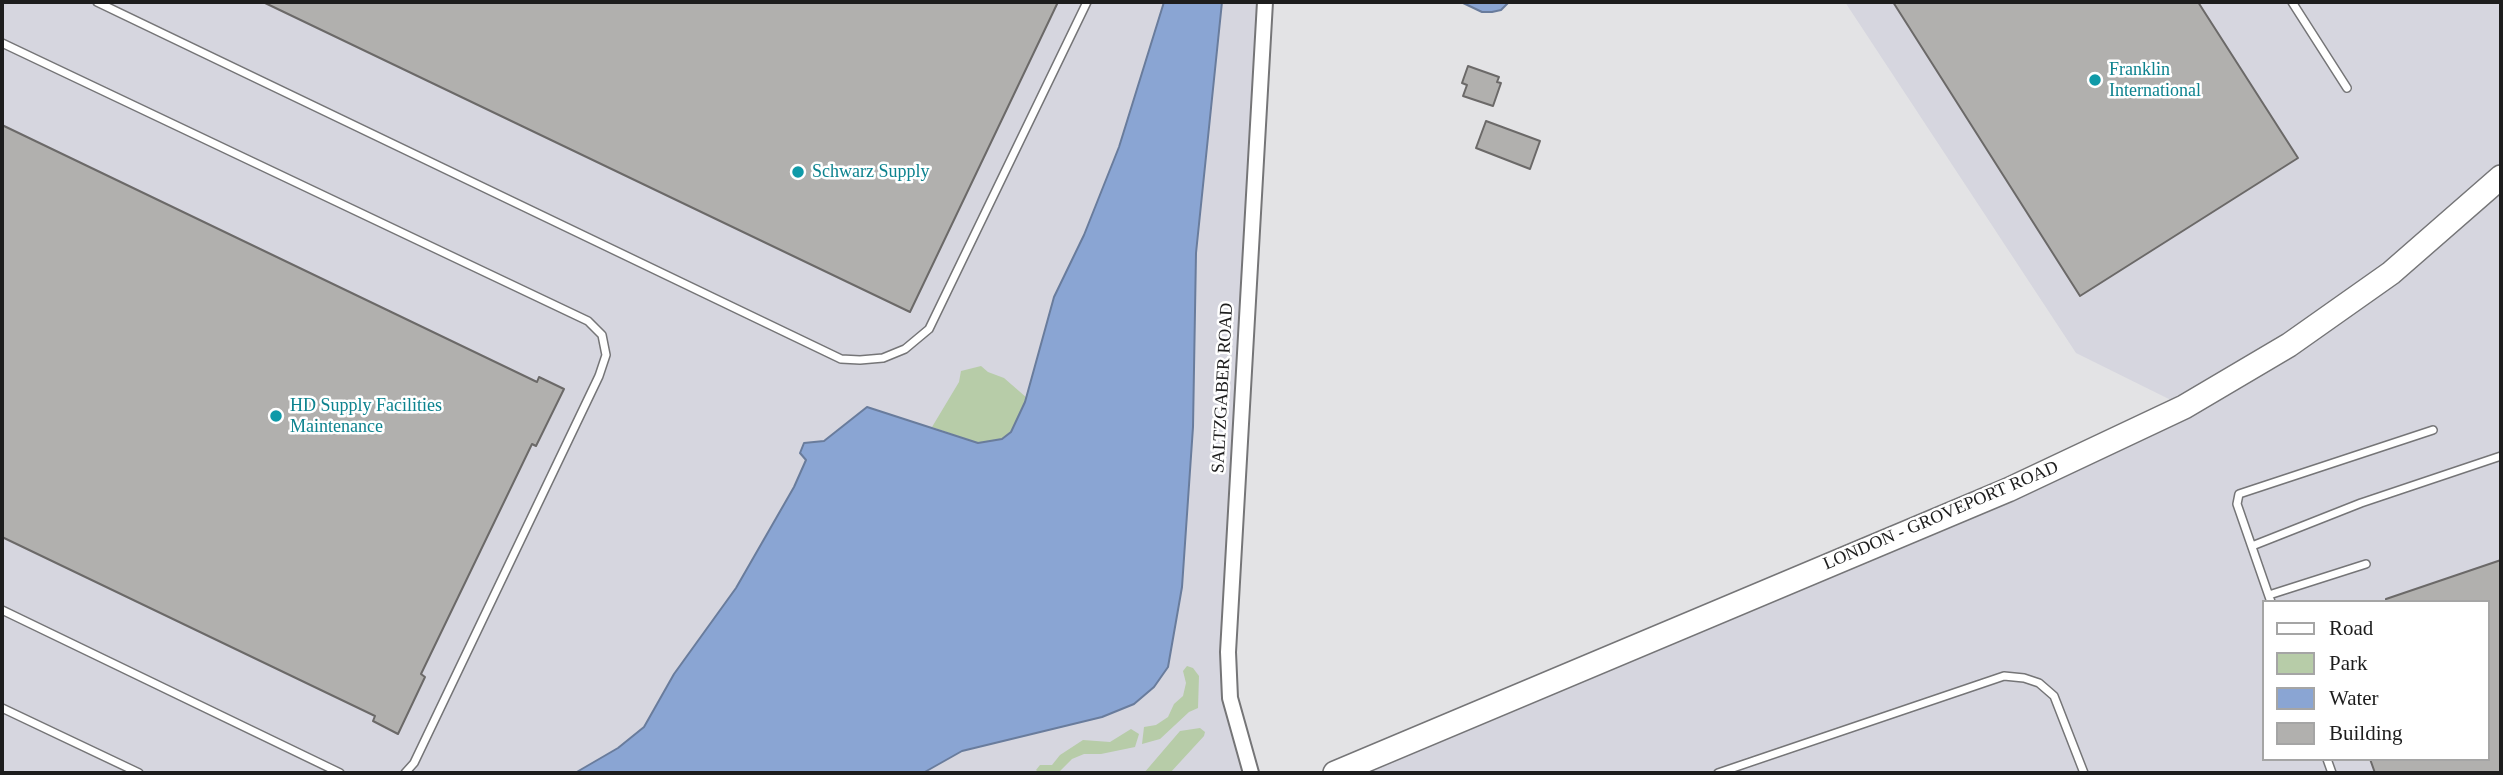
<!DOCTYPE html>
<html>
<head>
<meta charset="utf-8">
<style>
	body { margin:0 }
	#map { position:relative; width:2503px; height:775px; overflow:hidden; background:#e3e3e5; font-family:Georgia,serif }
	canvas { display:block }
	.frame { position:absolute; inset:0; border:4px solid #1d1d1d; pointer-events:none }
	.legend { position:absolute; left:2262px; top:600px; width:228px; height:161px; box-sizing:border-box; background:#fff; border:2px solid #a5a5a5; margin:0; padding:9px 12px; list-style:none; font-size:21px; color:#1d1d1d }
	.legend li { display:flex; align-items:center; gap:14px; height:35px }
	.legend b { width:35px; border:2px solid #a5a5a5 }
</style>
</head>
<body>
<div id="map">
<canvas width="2503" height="775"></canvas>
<div class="frame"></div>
<ul class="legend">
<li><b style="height:9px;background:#fff"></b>Road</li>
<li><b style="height:19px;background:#b7cca8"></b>Park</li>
<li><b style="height:19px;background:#8aa5d3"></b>Water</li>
<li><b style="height:19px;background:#b1b0ae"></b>Building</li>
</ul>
</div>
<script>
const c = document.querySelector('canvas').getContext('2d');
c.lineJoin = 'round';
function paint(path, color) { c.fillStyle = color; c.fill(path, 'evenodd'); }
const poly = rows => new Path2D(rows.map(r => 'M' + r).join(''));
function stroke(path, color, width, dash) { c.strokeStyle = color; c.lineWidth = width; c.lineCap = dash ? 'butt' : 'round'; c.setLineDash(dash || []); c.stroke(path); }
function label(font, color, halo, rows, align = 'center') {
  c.font = font + ' Georgia,serif'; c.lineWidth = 5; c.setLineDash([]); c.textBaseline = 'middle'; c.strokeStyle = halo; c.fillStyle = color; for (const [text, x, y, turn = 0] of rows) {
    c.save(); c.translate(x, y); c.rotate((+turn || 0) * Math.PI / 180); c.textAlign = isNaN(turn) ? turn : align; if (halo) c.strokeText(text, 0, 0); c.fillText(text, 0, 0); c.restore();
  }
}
const built = poly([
	[2,2,1265,2,1228,652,1251,773,2,773],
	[1845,2,2501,2,2501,773,1335,773,2183,406,2076,353],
	[2263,602,2487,602,2487,759,2263,759]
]);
const green = poly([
	[981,366,988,372,1004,378,1027,398,1011,432,1002,439,978,443,932,427,959,382,961,371],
	[1187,666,1193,668,1199,676,1198,708,1189,712,1160,739,1142,744,1144,727,1156,725,1168,717,1174,704,1183,696,1186,683,1183,671],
	[1200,728,1205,732,1204,736,1170,773,1144,773,1180,731],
	[1131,729,1139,734,1135,747,1101,754,1084,754,1072,759,1058,773,1039,773,1036,770,1040,765,1052,765,1060,755,1083,740,1110,742]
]);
const water = poly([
	[1164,2,1222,2,1196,253,1193,427,1182,587,1168,667,1154,687,1134,704,1102,717,962,751,923,773,575,773,618,748,644,727,674,674,736,588,794,487,806,460,800,453,804,443,824,441,867,407,978,443,1002,439,1011,432,1025,402,1054,297,1084,235,1119,147,1164,2],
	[1461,2,1509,2,1501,10,1492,12,1482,12,1461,2]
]);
const building = poly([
	[263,2,1058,2,910,312,263,2],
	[1893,2,2198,2,2298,158,2080,296,1893,2],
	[1468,66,1499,77,1497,82,1501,83,1493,106,1463,96,1467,85,1462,83,1468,66],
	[1486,121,1540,141,1530,169,1476,148,1486,121],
	[2,125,537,382,539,377,564,389,536,446,532,444,421,674,425,677,398,734,373,721,375,716,2,537,2,125],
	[2501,560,2501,773,2375,773,2370,759,2487,759,2487,602,2386,602,2386,599,2501,560]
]);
const lane = poly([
	[97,2,841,359,860,360,883,358,905,349,929,329,1087,2],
	[2292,2,2347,88],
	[2,43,588,321,602,335,606,355,599,376,414,763,405,773],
	[2252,546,2361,503,2501,456],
	[2269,595,2366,564],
	[2271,602,2237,504,2239,494,2433,430],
	[2,610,340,773],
	[2,708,139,773],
	[2327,759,2332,773],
	[1718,773,2004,676,2024,678,2039,683,2054,696,2084,773]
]);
const street = poly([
	[1251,773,1230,698,1228,652,1265,2]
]);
const primary = poly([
	[1335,773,2008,490,2184,407,2289,345,2391,273,2501,177]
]);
const markers = [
	[2095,80,7,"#0f9aa8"],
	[798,172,7,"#0f9aa8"],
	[276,416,7,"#0f9aa8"]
];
const cultureNames = [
	["Franklin",2109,70],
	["International",2109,91],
	["Schwarz Supply",812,172],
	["HD Supply Facilities",290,406],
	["Maintenance",290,427]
];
const streetNames = [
	["SALTZGABER ROAD",1223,388,-87],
	["LONDON - GROVEPORT ROAD",1941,516,-23]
];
paint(built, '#d6d6df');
paint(green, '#b7cca8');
paint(water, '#8aa5d3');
stroke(water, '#697c9c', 2);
paint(building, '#b1b0ae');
stroke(building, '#6b6968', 2);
stroke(lane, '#757577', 10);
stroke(street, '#757577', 18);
stroke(primary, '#757577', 26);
stroke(lane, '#fff', 7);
stroke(street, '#fff', 14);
stroke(primary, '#fff', 23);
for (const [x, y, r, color] of markers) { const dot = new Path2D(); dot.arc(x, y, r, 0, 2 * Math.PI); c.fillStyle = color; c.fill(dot); stroke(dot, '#fff', 2.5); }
label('18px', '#0d838f', '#fff', cultureNames, 'left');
label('18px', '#1d1d1d', '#fff', streetNames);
</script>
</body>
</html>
